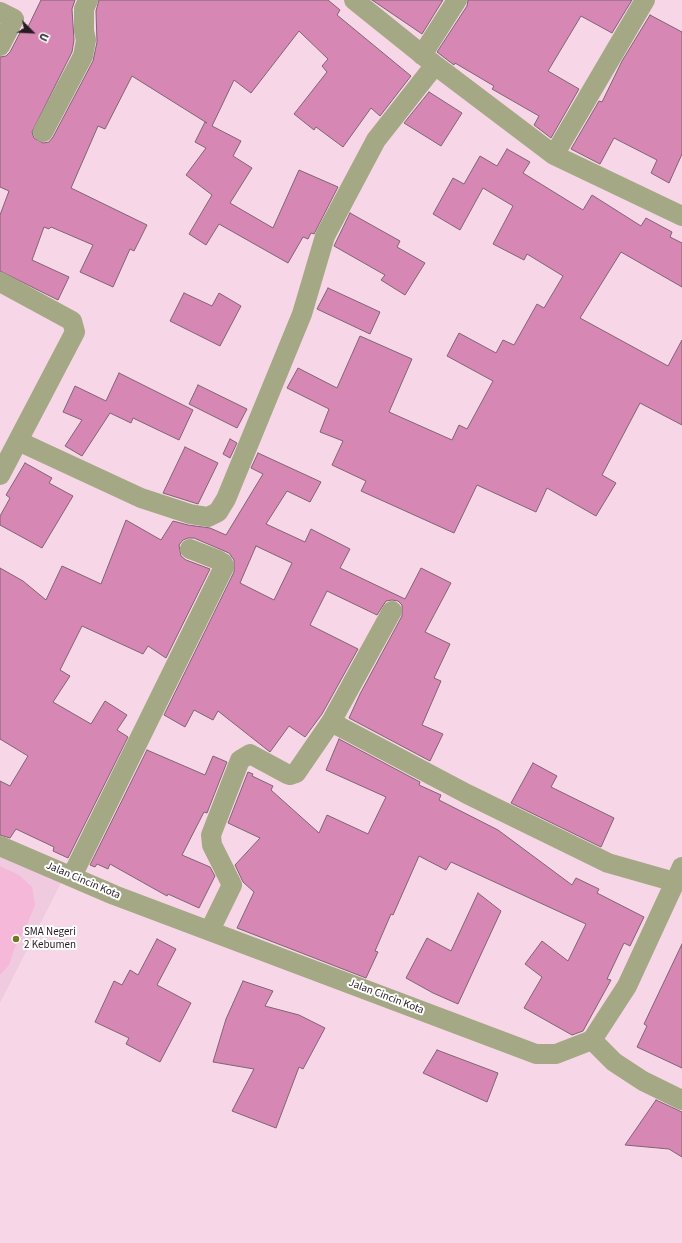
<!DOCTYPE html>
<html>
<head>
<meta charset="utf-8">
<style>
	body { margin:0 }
	#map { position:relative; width:682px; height:1243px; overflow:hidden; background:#f7d7e7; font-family:"Source Sans 3",sans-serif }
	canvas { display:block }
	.north { position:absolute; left:12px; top:12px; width:40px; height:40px; -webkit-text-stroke:3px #fff; paint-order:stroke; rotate:114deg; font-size:11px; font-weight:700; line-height:16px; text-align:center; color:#271c22 }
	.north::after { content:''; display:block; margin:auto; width:14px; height:18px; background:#271c22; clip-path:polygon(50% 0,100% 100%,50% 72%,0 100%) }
</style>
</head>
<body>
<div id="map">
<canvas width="682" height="1243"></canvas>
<div class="north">U</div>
</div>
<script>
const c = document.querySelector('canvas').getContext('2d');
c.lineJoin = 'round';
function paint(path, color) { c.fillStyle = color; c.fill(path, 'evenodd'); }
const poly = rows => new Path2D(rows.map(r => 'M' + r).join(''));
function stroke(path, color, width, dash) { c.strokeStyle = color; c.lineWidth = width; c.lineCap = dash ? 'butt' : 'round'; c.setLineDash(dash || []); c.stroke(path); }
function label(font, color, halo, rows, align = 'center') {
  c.font = font + ' "Source Sans 3",sans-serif'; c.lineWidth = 4; c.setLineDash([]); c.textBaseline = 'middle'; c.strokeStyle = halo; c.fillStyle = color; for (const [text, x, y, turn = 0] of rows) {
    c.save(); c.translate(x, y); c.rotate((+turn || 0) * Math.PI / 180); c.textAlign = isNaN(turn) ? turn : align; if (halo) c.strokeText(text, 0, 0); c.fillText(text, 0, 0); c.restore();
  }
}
const built = poly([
	[0,845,65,875,0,1003]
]);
const green = poly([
	[0,866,19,875,32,887,35,905,25,929,15,947,9,965,0,975]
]);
const building = poly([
	[41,0,75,0,72,9,74,40,72,52,32,132,34,138,43,143,49,142,53,137,93,61,97,42,96,11,99,0,328,0,340,10,337,15,411,76,380,116,371,108,343,147,316,127,314,130,294,114,327,72,322,66,328,59,299,31,251,93,234,80,212,126,241,141,233,156,252,168,230,203,273,228,299,170,338,187,314,234,311,233,308,239,303,237,288,263,219,224,206,245,189,234,212,195,186,175,206,148,195,142,205,122,207,123,132,76,105,129,98,126,71,188,147,225,134,251,130,249,113,287,80,272,93,245,51,227,49,229,44,227,32,260,69,277,58,300,0,271,0,215,9,191,0,187,0,57,6,56,10,52,22,29,26,31,41,0],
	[372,0,443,0,422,34,372,0],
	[468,0,632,0,612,33,581,16,548,71,579,89,551,138,534,125,539,116,492,89,494,86,455,63,454,65,437,52,467,6,468,0],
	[650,15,682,32,682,154,669,183,651,173,657,160,614,138,600,164,571,149,599,101,602,102,622,61,650,15],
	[429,92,462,113,441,146,404,123,429,92],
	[507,149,530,162,523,173,583,210,592,195,641,226,646,218,672,232,670,237,682,243,682,287,621,252,580,318,668,366,682,340,682,425,640,403,602,475,616,483,596,516,547,488,536,512,477,485,454,533,361,491,366,481,332,465,343,441,320,432,329,409,287,388,298,368,337,388,360,336,412,359,389,412,452,440,459,425,467,429,493,381,447,356,459,333,496,353,503,340,514,345,537,304,544,308,563,276,527,254,524,260,493,244,513,206,483,188,460,230,433,214,453,178,464,184,480,156,497,166,507,149],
	[350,213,400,241,397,247,425,263,405,295,381,280,385,275,334,246,350,213],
	[328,288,380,312,370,334,317,309,328,288],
	[184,293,212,306,219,293,241,306,220,346,170,321,184,293],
	[119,373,193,410,179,440,133,418,131,423,110,413,82,456,65,446,82,420,63,412,75,386,106,401,119,373],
	[198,385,247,409,237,428,189,404,198,385],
	[230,439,237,443,230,458,223,454,230,439],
	[185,447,218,463,198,504,163,493,185,447],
	[258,453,321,482,310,502,287,491,266,524,305,542,311,529,350,549,340,568,405,599,421,568,451,583,425,632,450,644,434,678,441,681,422,725,443,734,430,761,349,718,360,694,402,616,402,605,398,601,392,600,386,601,377,615,327,591,310,625,358,649,322,714,305,737,289,726,270,752,218,711,213,720,194,710,185,727,164,715,234,572,234,560,229,553,194,538,188,538,183,540,179,545,181,556,186,560,210,569,166,658,148,646,143,654,82,626,60,670,70,676,53,702,91,724,105,701,127,715,117,730,128,737,68,858,53,851,54,847,16,829,10,838,0,835,0,781,10,786,28,756,0,739,0,568,23,581,46,600,62,566,101,584,126,520,161,540,173,521,188,525,210,528,226,535,263,474,251,468,258,453],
	[256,546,292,563,274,600,240,583,256,546],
	[25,463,52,478,49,483,73,496,42,548,0,525,0,516,10,498,6,495,25,463],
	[339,739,420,782,419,785,441,795,439,800,498,830,572,885,576,878,599,889,597,893,644,917,630,946,624,943,607,979,611,980,583,1031,572,1035,524,1008,542,977,525,964,542,941,568,961,586,924,451,862,446,870,419,856,393,915,391,914,375,951,378,952,366,978,237,928,254,892,243,882,235,865,260,838,228,823,248,772,253,774,252,776,273,786,271,790,319,833,327,815,368,834,386,797,326,770,339,739],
	[147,750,205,775,213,756,227,762,207,813,204,812,182,855,210,867,215,876,199,908,168,894,167,896,110,864,108,869,97,864,95,867,90,865,147,750],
	[533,763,557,776,551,787,614,818,601,847,511,803,533,763],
	[478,893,501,911,458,1004,433,993,406,978,427,938,451,951,478,893],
	[157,939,176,949,157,985,191,1003,160,1062,126,1044,129,1038,95,1022,114,981,122,985,130,970,138,975,157,939],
	[682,944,682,1068,637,1047,647,1026,644,1024,682,944],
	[243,981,273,991,265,1006,299,1015,325,1028,303,1069,299,1067,276,1128,232,1111,254,1069,213,1062,226,1019,243,981],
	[437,1050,498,1073,487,1102,423,1073,437,1050],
	[656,1100,682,1112,682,1157,669,1149,625,1145,656,1100]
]);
const street = poly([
	[354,0,435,65,554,155,682,216],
	[0,12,14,19,0,46],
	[422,55,457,0],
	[43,132,83,56,86,40,84,31,84,9,88,0],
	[554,155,645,0],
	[0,282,72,321,75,332,0,475],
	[18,441,141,498,190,514,208,517,218,512,226,499,302,314,325,236,376,140,435,65],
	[331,722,467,794,608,863,675,882],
	[0,846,114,895,536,1054,556,1054,592,1040,627,986,682,867],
	[72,876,224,567,223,563,218,560,190,549],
	[210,930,232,885,212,845,211,835,240,760,250,754,287,774,290,775,296,773,331,722,392,611],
	[592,1040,614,1062,643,1081,682,1100]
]);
const markers = [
	[16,939,4,"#73761e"]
];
const streetNames = [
	["Jalan Cincin Kota",83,881,23],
	["Jalan Cincin Kota",386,997,21]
];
const poiNames = [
	["SMA Negeri",24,933],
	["2 Kebumen",24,946]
];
paint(built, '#f0cade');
paint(green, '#f6b8d9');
paint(building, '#d687b3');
stroke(building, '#7f6472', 1);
stroke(street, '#a4a884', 20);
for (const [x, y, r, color] of markers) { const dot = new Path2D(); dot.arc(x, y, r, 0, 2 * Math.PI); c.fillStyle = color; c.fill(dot); stroke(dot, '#fff', 1.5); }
label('11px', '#271c22', '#fff', streetNames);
label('11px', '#271c22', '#fff', poiNames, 'left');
</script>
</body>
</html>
